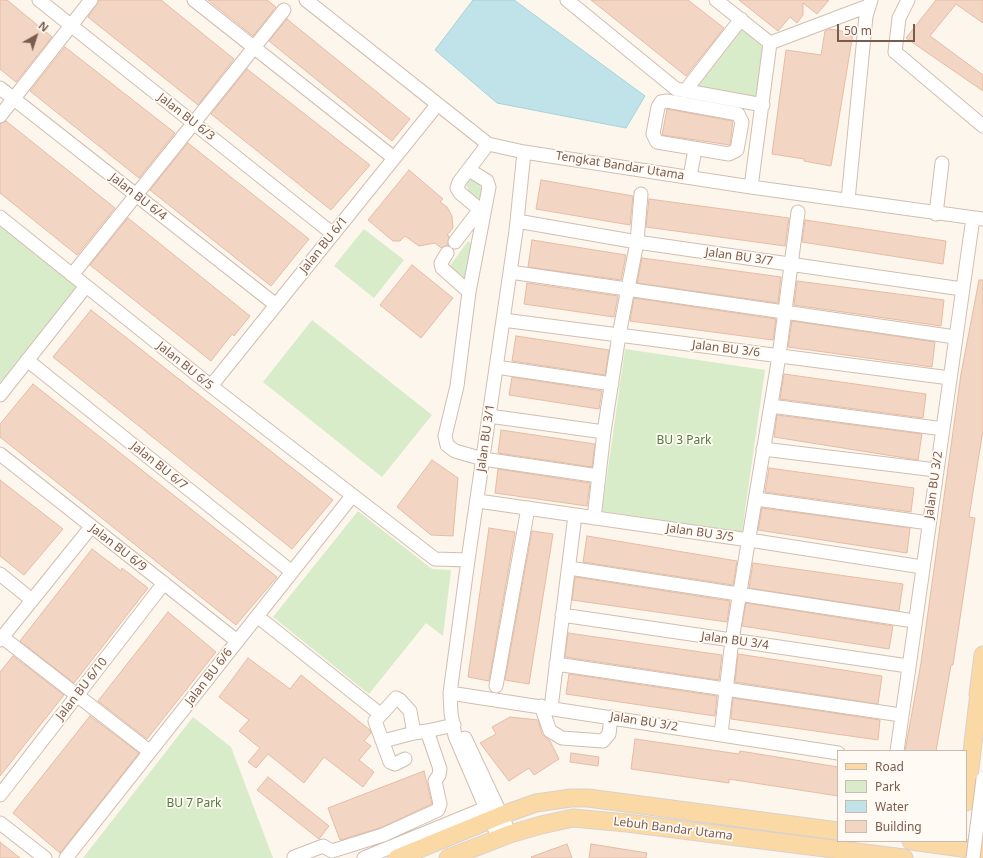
<!DOCTYPE html>
<html>
<head>
<meta charset="utf-8">
<style>
	body { margin:0 }
	#map { position:relative; width:983px; height:858px; overflow:hidden; background:#fdf6ec; font-family:"Noto Sans",sans-serif }
	canvas { display:block }
	.legend { position:absolute; left:837px; top:750px; width:130px; height:92px; box-sizing:border-box; background:#fffaf3; border:1px solid #cabbb1; margin:0; padding:5px 7px; list-style:none; font-size:12px; color:#7a5c4d }
	.legend li { display:flex; align-items:center; gap:8px; height:20px }
	.legend b { width:20px; border:1px solid #cabbb1 }
	.north { position:absolute; left:16px; top:16px; width:40px; height:40px; -webkit-text-stroke:3px #fffaf3; paint-order:stroke; rotate:39deg; font-size:11px; font-weight:700; line-height:16px; text-align:center; color:#7a5c4d }
	.north::after { content:''; display:block; margin:auto; width:14px; height:18px; background:#7a5c4d; clip-path:polygon(50% 0,100% 100%,50% 72%,0 100%) }
	.scale { position:absolute; left:837px; top:24px; width:78px; height:18px; box-sizing:border-box; border:2px solid #7a5c4d; border-top:0; padding-left:5px; font-size:12px; line-height:14px; white-space:nowrap; color:#7a5c4d; -webkit-text-stroke:3px #fffaf3; paint-order:stroke }
</style>
</head>
<body>
<div id="map">
<canvas width="983" height="858"></canvas>
<ul class="legend">
<li><b style="height:5px;background:#fbd9a5"></b>Road</li>
<li><b style="height:11px;background:#d8ecc9"></b>Park</li>
<li><b style="height:11px;background:#bfe3e8"></b>Water</li>
<li><b style="height:11px;background:#f3d5c3"></b>Building</li>
</ul>
<div class="north">N</div>
<div class="scale">50 m</div>
</div>
<script>
const c = document.querySelector('canvas').getContext('2d');
c.lineJoin = 'round';
function paint(path, color) { c.fillStyle = color; c.fill(path, 'evenodd'); }
const poly = rows => new Path2D(rows.map(r => 'M' + r).join(''));
function stroke(path, color, width, dash) { c.strokeStyle = color; c.lineWidth = width; c.lineCap = dash ? 'butt' : 'round'; c.setLineDash(dash || []); c.stroke(path); }
function label(font, color, halo, rows, align = 'center') {
  c.font = font + ' "Noto Sans",sans-serif'; c.lineWidth = 3.5; c.setLineDash([]); c.textBaseline = 'middle'; c.strokeStyle = halo; c.fillStyle = color; for (const [text, x, y, turn = 0] of rows) {
    c.save(); c.translate(x, y); c.rotate((+turn || 0) * Math.PI / 180); c.textAlign = isNaN(turn) ? turn : align; if (halo) c.strokeText(text, 0, 0); c.fillText(text, 0, 0); c.restore();
  }
}
const green = poly([
	[741,24,766,43,756,98,691,86],
	[470,179,478,184,485,191,482,198,476,198,470,193,466,185],
	[0,220,83,286,0,392],
	[364,229,404,260,374,298,334,266],
	[468,241,478,250,470,283,449,267],
	[312,320,432,415,382,477,263,382],
	[625,349,765,370,742,532,602,511],
	[358,511,432,569,451,570,443,636,426,623,369,694,273,617],
	[193,717,231,747,273,858,83,858]
]);
const water = poly([
	[473,0,514,0,645,96,626,128,497,103,435,50,473,0]
]);
const building = poly([
	[0,0,7,0,52,37,16,82,0,69,0,0],
	[99,0,161,0,234,59,198,105,88,17,99,0],
	[208,0,267,0,276,7,253,36,208,0],
	[591,0,688,0,724,28,686,76,591,0],
	[739,0,829,0,817,14,803,3,803,15,797,23,790,17,778,31,739,0],
	[936,0,983,0,983,23,956,4,930,36,983,75,983,91,906,38,936,0],
	[287,19,410,119,392,141,269,41,287,19],
	[830,29,853,33,831,166,804,161,804,159,772,154,786,50,821,55,825,31,830,29],
	[65,47,175,133,139,178,30,91,65,47],
	[247,69,370,165,331,210,211,114,247,69],
	[667,109,733,121,730,145,662,135,667,109],
	[6,121,115,208,77,255,0,193,0,124,6,121],
	[188,143,309,239,271,286,150,190,188,143],
	[409,170,443,199,440,202,447,207,452,216,453,228,447,235,449,236,448,245,441,248,435,243,419,246,405,236,400,241,393,241,368,220,409,170],
	[541,180,633,196,630,225,536,209,541,180],
	[649,199,789,218,785,246,646,227,649,199],
	[128,218,250,316,234,336,232,334,211,361,90,265,128,218],
	[805,220,946,241,943,264,802,242,805,220],
	[532,240,626,255,621,280,528,267,532,240],
	[642,258,781,277,778,303,637,283,642,258],
	[412,265,453,298,421,338,380,305,412,265],
	[979,280,983,280,983,430,969,517,975,518,953,665,951,665,936,751,905,751,921,663,961,374,979,280],
	[797,281,944,300,941,326,794,305,797,281],
	[527,283,618,296,614,317,524,304,527,283],
	[634,298,776,319,773,340,630,321,634,298],
	[91,310,333,500,292,549,53,357,91,310],
	[792,321,935,342,932,367,788,347,792,321],
	[516,336,609,350,605,375,512,361,516,336],
	[784,374,926,394,923,418,780,399,784,374],
	[512,377,602,391,599,409,509,395,512,377],
	[33,384,277,577,236,625,0,437,0,424,33,384],
	[777,415,922,434,918,460,774,437,777,415],
	[501,430,595,444,592,467,498,453,501,430],
	[432,460,458,478,453,536,431,535,397,507,432,460],
	[769,468,914,488,911,512,765,492,769,468],
	[498,469,590,483,587,506,495,493,498,469],
	[0,480,63,529,24,575,0,556,0,480],
	[762,508,910,528,907,553,758,530,762,508],
	[489,528,515,532,489,681,468,677,489,528],
	[532,531,553,534,529,684,505,680,532,531],
	[587,536,737,561,733,585,583,562,587,536],
	[92,549,121,571,122,568,148,588,74,683,20,641,92,549],
	[753,563,903,584,899,611,749,588,753,563],
	[575,577,730,601,727,622,572,600,575,577],
	[746,603,893,626,889,649,742,626,746,603],
	[168,612,216,652,147,739,98,701,168,612],
	[568,633,722,655,719,680,565,657,568,633],
	[738,654,882,676,878,704,735,682,738,654],
	[13,656,64,695,0,776,0,672,13,656],
	[248,658,290,689,301,675,370,730,371,733,364,741,371,746,359,760,374,772,363,787,324,757,304,783,268,754,256,768,248,762,260,748,239,731,249,720,219,697,248,658],
	[569,674,717,696,715,716,566,694,569,674],
	[733,698,880,720,878,740,731,719,733,698],
	[90,716,139,753,60,853,13,813,90,716],
	[510,717,538,720,542,734,550,741,559,759,534,775,529,768,509,781,480,743,496,734,492,727,510,717],
	[635,739,739,754,740,751,838,767,838,796,729,779,729,783,631,769,635,739],
	[571,753,599,757,598,766,570,762,571,753],
	[424,771,432,804,380,828,340,840,328,808,424,771],
	[268,777,329,826,319,839,257,790,268,777],
	[0,842,20,858,0,858,0,842],
	[567,844,572,858,532,858,531,857,567,844],
	[591,844,647,853,646,858,589,858,591,844]
]);
const minor = poly([
	[39,0,333,234],
	[194,0,394,158],
	[306,0,488,144,524,152,751,187,983,219],
	[567,0,676,89,763,105],
	[716,0,770,43,751,187],
	[908,0,899,18,895,52,983,126],
	[770,43,868,6],
	[0,88,276,305],
	[685,91,741,19],
	[667,101,738,114,742,122,737,150,729,154,657,142,653,134,658,107,661,102,667,101],
	[0,116,91,0],
	[469,170,487,181,489,187,469,292,457,386,445,436,447,445,455,451,483,459,599,476],
	[690,177,695,149],
	[848,200,866,16,871,0],
	[484,213,460,193,457,188,459,182,488,144],
	[936,214,942,163],
	[0,217,211,386,435,559,468,560],
	[517,221,637,242,962,289],
	[455,242,480,209],
	[447,253,441,263,442,268,469,292],
	[510,272,955,337],
	[72,275,284,10],
	[503,320,950,378],
	[27,360,292,572],
	[496,367,612,384],
	[211,386,437,105],
	[0,395,86,286],
	[771,406,936,428],
	[489,416,604,432],
	[763,449,936,470],
	[0,454,237,641],
	[756,499,929,523],
	[478,501,749,540,922,567],
	[594,518,604,432,619,335,637,242,641,194],
	[569,568,914,621],
	[0,574,32,600],
	[562,615,908,666],
	[257,616,380,714],
	[2,637,149,751],
	[0,640,91,527],
	[556,664,901,715],
	[496,686,528,508],
	[450,693,838,753],
	[541,706,550,731,562,738,603,741,609,734,611,717],
	[551,708,575,515],
	[427,731,454,725],
	[721,734,732,640,779,356,798,212],
	[465,738,510,834],
	[383,741,414,733],
	[897,751,973,218],
	[0,795,164,583],
	[0,823,45,858],
	[499,839,455,736,451,713,450,693,468,560,516,231,524,152],
	[294,857,323,846,332,851,383,835,438,810,440,804,435,781,439,775,440,769,427,731,414,733,410,711,400,700,396,698,375,721,390,762,395,764,405,759],
	[66,858,352,496],
	[364,858,486,808]
]);
const major = poly([
	[978,695,983,655],
	[966,802,978,701,983,684],
	[911,841,983,851],
	[397,858,502,815,536,803,571,798,588,798,838,831],
	[448,858,510,834,541,825,573,818,627,823,904,858],
	[980,858,983,835]
]);
const minorBridge = poly([
	[973,858,983,779]
]);
const streetNames = [
	["Jalan BU 6/3",186,117,38],
	["Tengkat Bandar Utama",620,166,9],
	["Jalan BU 6/4",138,197,38],
	["Jalan BU 6/1",324,245,-51],
	["Jalan BU 3/7",739,257,8],
	["Jalan BU 3/6",726,349,7],
	["Jalan BU 6/5",185,366,39],
	["Jalan BU 3/1",486,438,-82],
	["Jalan BU 6/7",159,466,39],
	["Jalan BU 3/2",934,485,-82],
	["Jalan BU 3/5",700,533,8],
	["Jalan BU 6/9",118,548,38],
	["Jalan BU 3/4",735,641,8],
	["Jalan BU 6/6",209,677,-52],
	["Jalan BU 6/10",82,689,-52],
	["Jalan BU 3/2",644,722,9],
	["Lebuh Bandar Utama",673,829,7]
];
const parkNames = [
	["BU 3 Park",684,441],
	["BU 7 Park",194,804]
];
paint(green, '#d8ecc9');
paint(water, '#bfe3e8');
stroke(water, '#a5d3da', 1);
paint(building, '#f3d5c3');
stroke(building, '#e6bba3', 1);
stroke(minor, '#d1beb0', 15);
stroke(major, '#dad1cd', 19);
stroke(minor, '#fff', 13);
stroke(major, '#fbd9a5', 17);
stroke(minorBridge, '#d1beb0', 15, []);
stroke(minorBridge, '#fff', 13);
label('12px', '#7a5c4d', '#fffaf3', streetNames);
label('12px', '#537a41', '#fffaf3', parkNames);
</script>
</body>
</html>
